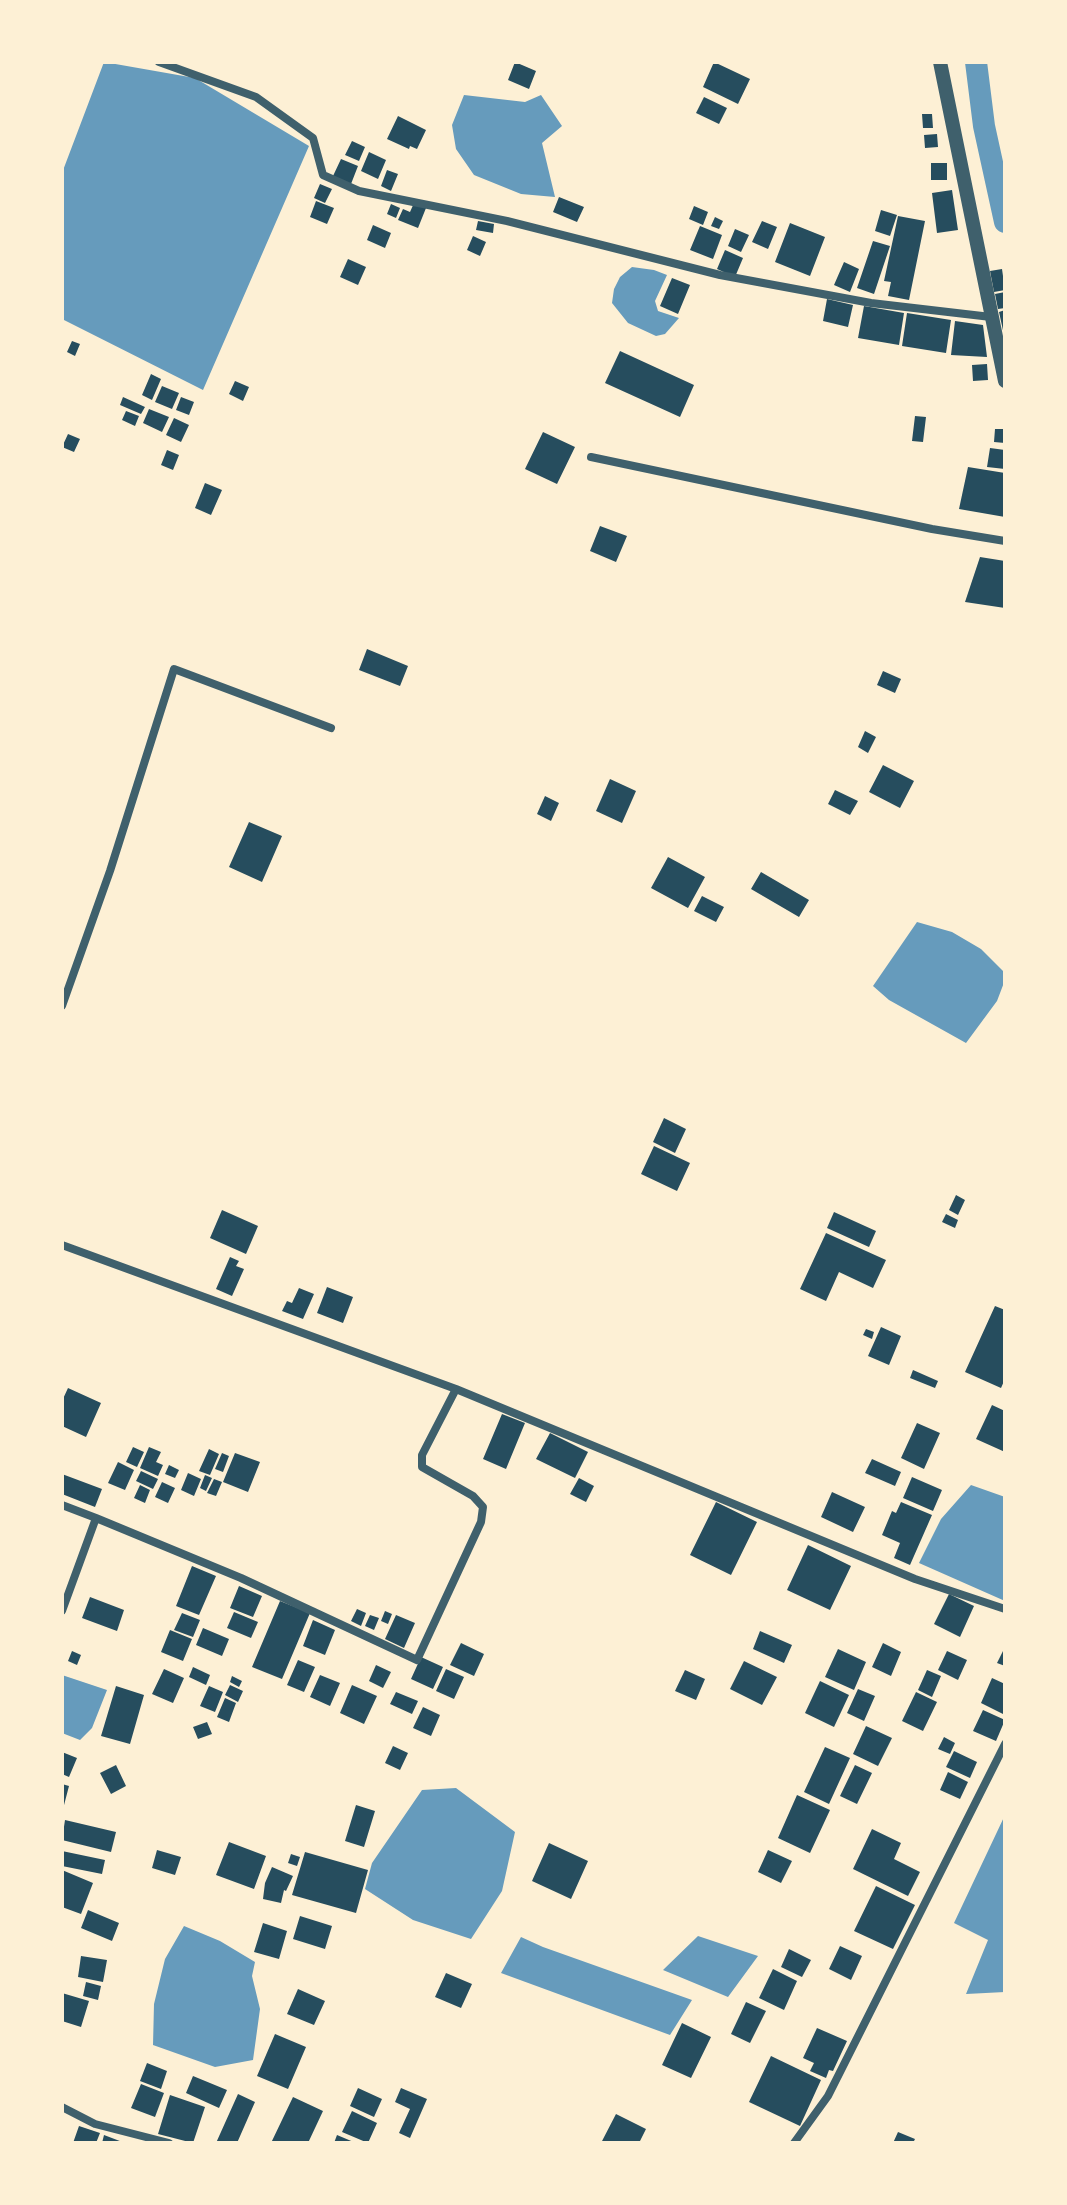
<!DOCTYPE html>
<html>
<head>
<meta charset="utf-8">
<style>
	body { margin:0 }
	#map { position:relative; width:1067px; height:2205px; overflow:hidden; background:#fdf0d5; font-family:Literata,serif }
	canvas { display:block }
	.frame { position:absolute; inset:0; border:64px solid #fdf0d5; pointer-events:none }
</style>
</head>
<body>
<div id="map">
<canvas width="1067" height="2205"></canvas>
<div class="frame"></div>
</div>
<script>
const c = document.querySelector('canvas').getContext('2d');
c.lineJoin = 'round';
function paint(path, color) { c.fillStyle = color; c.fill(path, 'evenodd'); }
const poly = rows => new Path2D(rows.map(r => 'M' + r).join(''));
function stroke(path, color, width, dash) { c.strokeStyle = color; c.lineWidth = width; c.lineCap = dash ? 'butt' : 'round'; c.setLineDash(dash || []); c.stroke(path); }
const water = poly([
	[104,62,195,78,309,146,203,390,62,319,62,173],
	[464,95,525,102,541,95,562,126,542,143,555,197,521,194,474,175,456,149,452,125],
	[632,267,654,270,667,275,655,301,658,311,679,318,665,334,656,336,628,323,612,303,614,289,620,277],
	[917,922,952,932,981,949,1005,973,1005,980,997,1001,966,1043,889,1000,873,986],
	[971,1485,1005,1497,1005,1601,919,1563,941,1519],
	[62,1675,107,1690,92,1728,80,1740,62,1733],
	[456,1788,515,1832,502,1891,471,1939,413,1920,365,1889,372,1863,422,1790],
	[1005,1815,1005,1992,966,1994,988,1940,954,1923],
	[184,1926,220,1941,255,1962,252,1976,260,2009,253,2060,215,2067,153,2045,154,2004,165,1959],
	[698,1936,758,1956,728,1997,663,1970],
	[521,1937,543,1947,692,2000,670,2035,501,1973]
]);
const canal = poly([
	[976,62,984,126,1005,222]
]);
const building = poly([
	[515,62,536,71,529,89,508,80],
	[714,62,750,79,738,104,703,87],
	[704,97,727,108,719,124,696,113],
	[922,114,932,114,933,128,923,128],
	[398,116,426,130,417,149,410,146,409,149,387,139],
	[937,134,938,147,925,148,924,135],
	[352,141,365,147,359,161,345,155],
	[369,152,386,160,378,179,361,171],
	[341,159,358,166,351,184,333,176],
	[931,163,947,163,947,180,931,180],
	[387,170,398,174,391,191,381,186],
	[320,184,332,189,325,203,314,198],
	[952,190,958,230,937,233,932,193],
	[559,197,584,207,577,222,553,212],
	[316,201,334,208,327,224,310,217],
	[414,203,426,208,418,228,398,220,403,209,410,212],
	[391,204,400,208,396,218,387,214],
	[694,206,708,212,703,225,689,219],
	[881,210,897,215,890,236,875,231],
	[898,216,925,221,909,300,888,296,891,282,884,281],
	[715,217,723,221,719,229,711,226],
	[478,221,494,224,493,233,476,230],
	[762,221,777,227,768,249,752,242],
	[790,223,825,237,810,276,775,262],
	[373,225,391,233,385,248,367,240],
	[700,226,722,235,713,259,690,250],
	[735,229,749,235,741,252,728,246],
	[473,236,486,242,480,256,467,250],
	[873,241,890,246,874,294,857,288],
	[725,250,743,258,735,277,717,269],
	[348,259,366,267,358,285,340,277],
	[844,262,859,269,850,292,834,285],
	[1002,269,1005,290,994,292,990,271],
	[672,278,690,285,678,314,660,306],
	[1005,292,1005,308,998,309,995,294],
	[827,299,853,305,848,327,823,321],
	[864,306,904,313,899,345,858,338],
	[1005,310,1005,335,1004,335,999,312],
	[907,313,951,320,946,353,902,346],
	[955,321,983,325,987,357,951,355],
	[72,341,80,344,75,356,67,352],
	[620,351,694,385,680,417,605,383],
	[987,364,988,380,973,381,972,365],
	[151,374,161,379,152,400,142,395],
	[235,381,249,387,243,401,229,394],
	[162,386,179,393,172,409,155,402],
	[123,397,145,407,141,414,120,405],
	[181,397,194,402,189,415,176,410],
	[149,409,169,417,162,432,143,423],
	[126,411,139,416,135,426,122,420],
	[915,416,926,417,923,442,912,441],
	[174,418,189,425,181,442,166,435],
	[995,429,1005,429,1005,443,994,442],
	[543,432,575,447,557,484,525,469],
	[68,434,80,439,74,452,62,447],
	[990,448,1005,450,1005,469,987,467],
	[167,450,179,455,173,470,161,465],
	[968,467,1005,473,1005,517,959,509],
	[205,483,222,490,211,515,195,508],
	[600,526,627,536,616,562,590,551],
	[980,557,1005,561,1005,608,965,602],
	[367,649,408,666,400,686,359,670],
	[883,671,901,679,895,693,877,685],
	[865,731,876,737,868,753,858,747],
	[883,765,914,781,900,808,869,792],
	[610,779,636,791,622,823,596,811],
	[835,790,858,801,850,815,828,804],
	[545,796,559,803,551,821,537,814],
	[249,822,282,836,262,882,229,867],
	[668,857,705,877,688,908,651,888],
	[761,872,809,900,799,917,751,889],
	[702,896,724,907,716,922,694,911],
	[664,1118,686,1129,675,1153,653,1142],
	[654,1146,690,1163,677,1191,641,1174],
	[956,1195,965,1200,958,1215,949,1210],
	[222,1210,258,1226,246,1254,210,1238],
	[834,1212,876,1231,869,1247,827,1228],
	[946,1214,958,1220,955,1228,942,1222],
	[826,1233,886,1260,873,1288,839,1272,826,1301,800,1289],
	[230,1257,239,1261,236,1266,244,1269,232,1296,216,1289],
	[327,1287,353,1297,343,1323,317,1313],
	[299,1288,314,1294,303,1319,282,1311,287,1301,292,1303],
	[995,1306,1005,1310,1005,1379,1001,1388,965,1372],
	[881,1327,901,1336,889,1365,868,1356],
	[866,1329,874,1332,872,1339,863,1335],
	[913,1370,938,1381,935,1388,910,1378],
	[68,1388,101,1403,86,1437,62,1426,62,1401],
	[992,1405,1005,1411,1005,1452,976,1439],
	[502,1414,525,1423,506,1469,483,1459],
	[917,1423,940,1433,924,1469,901,1458],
	[550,1433,588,1452,575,1478,536,1459],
	[133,1447,144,1452,137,1467,126,1462],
	[149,1447,161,1452,156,1462,163,1465,158,1476,140,1468],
	[209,1449,219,1454,210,1475,199,1471],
	[222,1453,229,1456,223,1472,215,1469],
	[235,1453,260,1462,248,1492,223,1482],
	[872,1459,901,1472,895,1486,865,1473],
	[118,1462,134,1470,125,1490,108,1483],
	[169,1465,179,1470,175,1478,165,1474],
	[141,1471,158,1479,153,1489,136,1481],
	[188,1473,201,1479,194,1496,181,1490],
	[62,1474,102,1489,95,1507,62,1494],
	[205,1475,212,1478,206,1491,200,1488],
	[912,1477,942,1490,933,1511,903,1498],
	[579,1478,594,1486,586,1502,570,1494],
	[214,1479,222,1482,216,1496,207,1493],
	[162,1482,175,1488,168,1503,155,1497],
	[140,1485,150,1490,145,1503,134,1498],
	[832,1492,865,1507,853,1532,821,1517],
	[716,1502,757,1522,731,1575,690,1555],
	[901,1502,932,1515,910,1565,894,1558,900,1543,882,1535,892,1511,896,1513],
	[808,1545,851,1566,830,1610,787,1590],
	[192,1566,216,1576,199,1615,176,1606],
	[239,1586,262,1596,253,1617,230,1608],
	[949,1594,974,1606,960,1637,934,1624],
	[90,1597,124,1610,117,1631,82,1618],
	[280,1601,310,1613,282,1679,252,1667],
	[357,1609,366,1613,361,1626,351,1621],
	[385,1611,392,1614,388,1624,381,1621],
	[234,1612,258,1622,251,1638,227,1628],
	[182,1613,200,1620,193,1637,174,1630],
	[370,1615,379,1618,374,1630,365,1626],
	[396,1615,415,1623,404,1648,385,1639],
	[313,1620,335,1630,325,1655,303,1646],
	[203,1628,229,1639,222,1656,196,1645],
	[170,1630,192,1639,183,1661,161,1652],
	[760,1631,792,1645,784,1663,753,1649],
	[461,1643,484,1654,474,1676,450,1665],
	[883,1643,901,1652,891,1676,872,1667],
	[1005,1647,1005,1666,997,1663],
	[838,1649,866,1662,854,1690,825,1677],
	[72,1651,81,1655,77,1665,68,1661],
	[947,1651,967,1660,958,1680,938,1670],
	[421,1657,443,1667,433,1689,411,1679],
	[298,1660,315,1667,304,1692,287,1685],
	[744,1661,777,1677,762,1705,730,1689],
	[376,1665,391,1672,383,1688,369,1681],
	[193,1667,210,1675,206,1685,189,1677],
	[164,1669,184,1678,173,1703,152,1694],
	[446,1669,464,1677,454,1699,436,1691],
	[685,1670,705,1679,696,1700,675,1691],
	[927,1670,941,1676,932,1697,918,1690],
	[320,1675,340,1683,330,1706,310,1697],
	[232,1676,242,1681,239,1687,230,1682],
	[992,1678,1005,1684,1005,1715,981,1703],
	[820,1681,849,1695,834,1727,805,1713],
	[230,1685,243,1691,238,1702,225,1695],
	[352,1685,377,1696,364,1724,340,1713],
	[116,1686,144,1695,130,1744,101,1736],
	[209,1686,223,1692,215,1712,200,1706],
	[858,1689,875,1696,864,1721,847,1713],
	[396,1692,418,1701,412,1714,390,1704],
	[916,1692,937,1702,923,1731,902,1721],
	[225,1698,236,1703,229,1722,217,1717],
	[423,1707,440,1715,431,1736,413,1728],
	[983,1710,1005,1720,996,1741,973,1731],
	[207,1722,212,1734,198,1739,193,1727],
	[866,1726,892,1738,878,1766,853,1754],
	[944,1737,955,1743,950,1754,938,1749],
	[393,1746,408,1753,400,1770,385,1763],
	[825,1747,850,1758,829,1804,804,1792],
	[954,1751,977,1762,970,1778,946,1767],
	[62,1752,77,1758,69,1777,62,1774],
	[116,1765,126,1786,111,1794,100,1773],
	[855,1765,872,1773,857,1804,840,1796],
	[948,1772,968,1782,960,1799,940,1790],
	[62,1784,69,1786,63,1809,62,1809],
	[797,1795,830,1810,810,1853,778,1838],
	[356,1805,375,1811,364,1847,345,1841],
	[65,1820,116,1832,111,1852,62,1840],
	[872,1829,901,1843,894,1859,920,1872,908,1896,853,1869],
	[229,1842,266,1856,254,1889,216,1875],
	[549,1843,588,1861,571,1899,532,1881],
	[157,1850,181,1857,175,1875,152,1868],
	[768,1850,792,1861,781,1883,758,1872],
	[62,1851,105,1860,102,1874,62,1866],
	[305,1852,368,1870,356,1913,292,1895],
	[291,1854,300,1857,297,1866,288,1863],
	[272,1867,293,1876,286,1891,284,1890,281,1903,263,1899,265,1883],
	[62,1870,93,1883,81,1914,62,1907],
	[876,1886,915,1905,893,1949,854,1931],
	[88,1910,119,1923,112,1941,81,1928],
	[300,1916,332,1926,325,1949,293,1939],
	[263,1923,287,1931,279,1959,254,1952],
	[840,1946,862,1956,851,1980,829,1969],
	[789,1949,811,1960,802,1977,781,1967],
	[81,1956,107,1960,103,1982,78,1977],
	[773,1969,797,1981,784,2010,759,1998],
	[446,1973,472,1984,461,2008,435,1997],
	[86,1982,101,1986,98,2000,83,1996],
	[298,1989,325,2001,314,2025,287,2014],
	[62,1993,89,2001,81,2027,62,2021],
	[746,2002,766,2011,750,2043,731,2034],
	[682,2023,711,2037,691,2078,662,2065],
	[817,2028,847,2041,833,2071,829,2070,826,2078,810,2071,814,2063,803,2058],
	[275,2034,306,2047,288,2089,257,2076],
	[771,2056,821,2080,800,2126,749,2102],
	[147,2063,167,2071,161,2089,140,2081],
	[193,2076,227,2090,219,2108,186,2093],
	[141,2084,164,2093,155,2117,131,2108],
	[358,2088,382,2099,374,2117,350,2106],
	[401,2088,427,2099,410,2138,399,2133,410,2109,395,2102],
	[238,2094,255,2102,237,2143,216,2143],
	[170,2095,205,2107,193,2143,158,2134],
	[293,2097,323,2111,308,2143,271,2143],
	[352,2111,377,2123,368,2143,342,2132],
	[616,2114,646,2129,639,2143,601,2143],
	[79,2126,100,2133,96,2143,73,2143],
	[898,2132,915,2139,913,2143,893,2143],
	[104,2135,125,2143,102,2143],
	[337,2135,356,2143,334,2143]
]);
const minor = poly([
	[159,62,256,97,313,138,323,175,359,191,507,221,720,275,871,303,991,317],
	[591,457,932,529,1005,541],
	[62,1006,110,871,174,669,331,728],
	[62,1245,456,1389],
	[62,1505,96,1518],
	[62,1611,96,1518,241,1578,417,1660,481,1522,483,1507,473,1496,422,1467,422,1455,456,1389,915,1579,1005,1609],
	[62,2107,95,2124,169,2143],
	[794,2143,828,2096,1005,1744]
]);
const tertiary = poly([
	[940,62,1005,381]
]);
paint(water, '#669bbc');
stroke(canal, '#669bbc', 22);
paint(building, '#264d5e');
stroke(minor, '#3f606c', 8);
stroke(tertiary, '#3f606c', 14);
</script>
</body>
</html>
